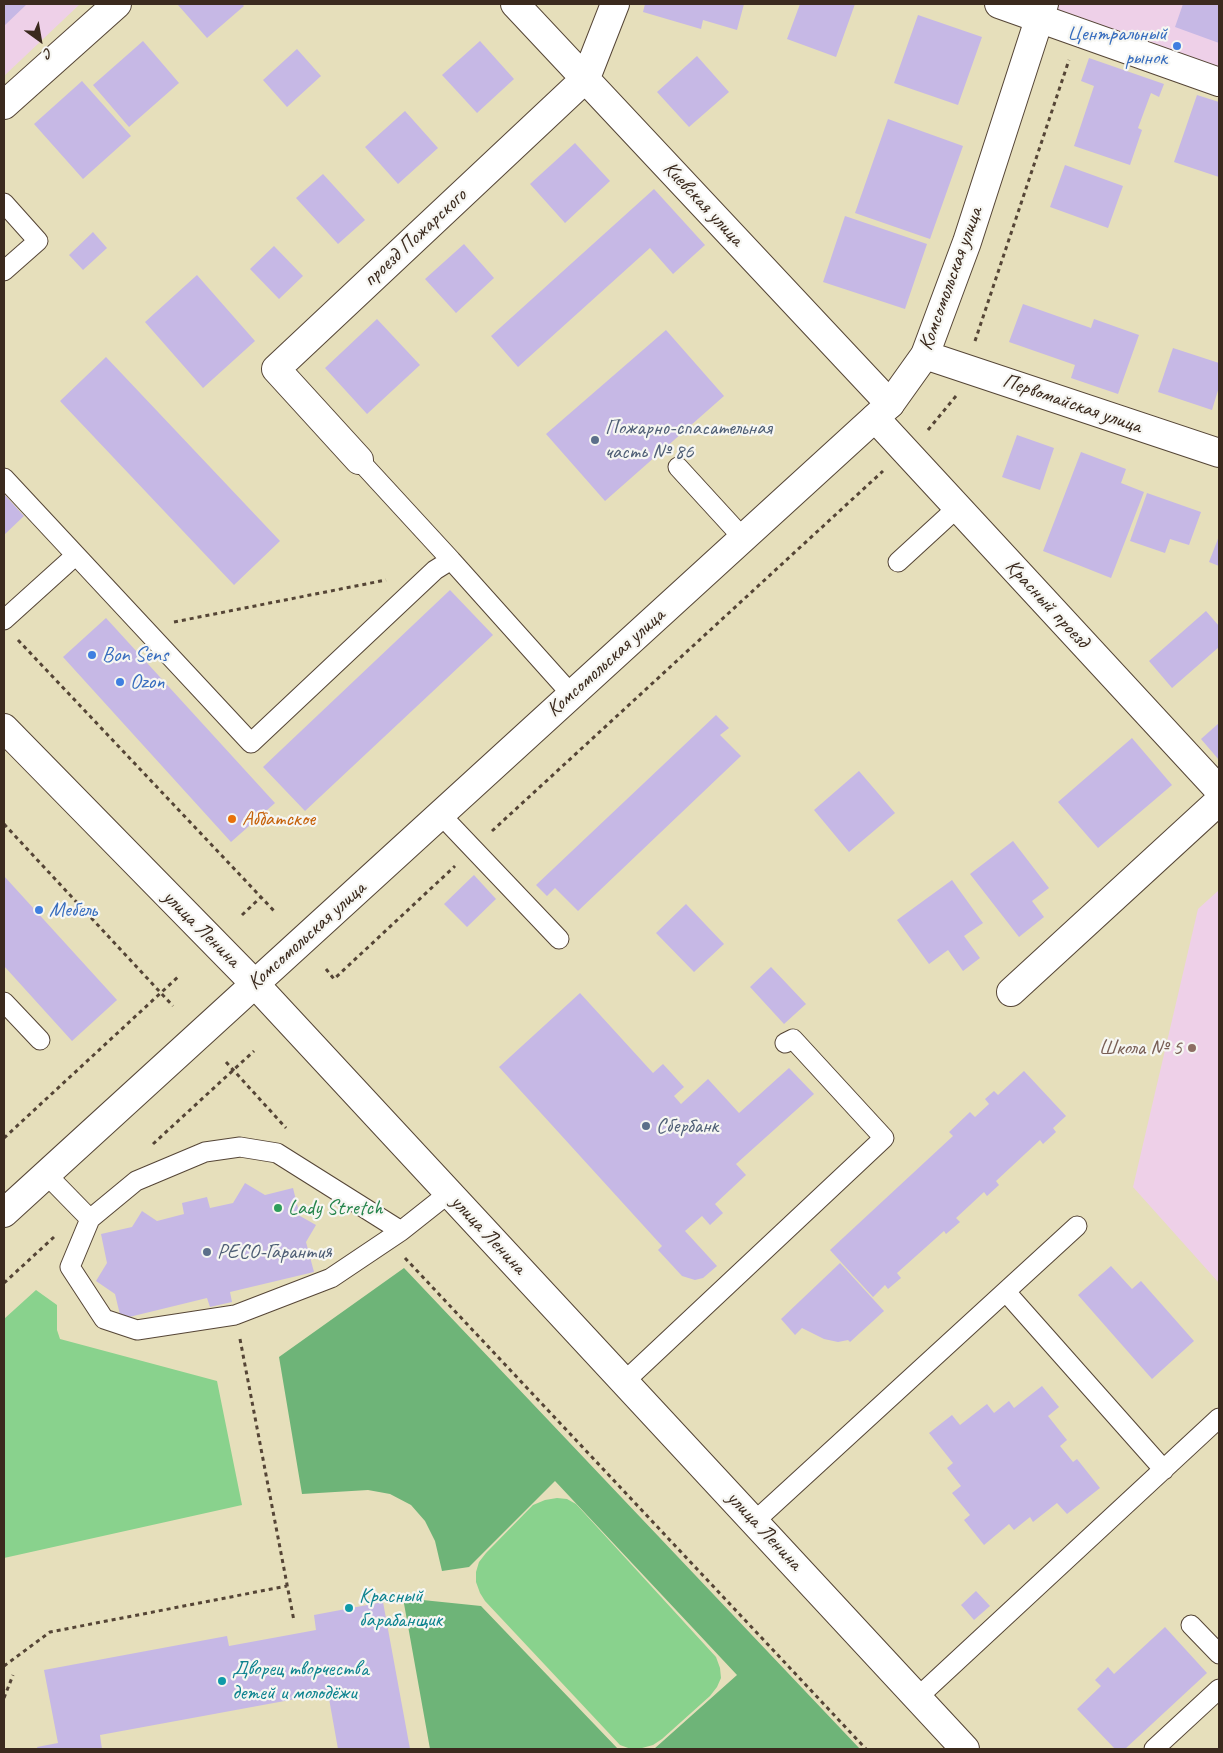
<!DOCTYPE html>
<html>
<head>
<meta charset="utf-8">
<style>
	body { margin:0 }
	#map { position:relative; width:1223px; height:1753px; overflow:hidden; background:#e6dfbb; font-family:Caveat,sans-serif }
	canvas { display:block }
	.frame { position:absolute; inset:0; border:5px solid #3b2a1e; pointer-events:none }
	.north { position:absolute; left:15px; top:15px; width:50px; height:50px; -webkit-text-stroke:4px #f6f6f2; paint-order:stroke; rotate:148deg; font-size:14px; font-weight:700; line-height:20px; text-align:center; color:#3b2a1e }
	.north::after { content:''; display:block; margin:auto; width:18px; height:22px; background:#3b2a1e; clip-path:polygon(50% 0,100% 100%,50% 72%,0 100%) }
</style>
</head>
<body>
<div id="map">
<canvas width="1223" height="1753"></canvas>
<div class="frame"></div>
<div class="north">С</div>
</div>
<script>
const c = document.querySelector('canvas').getContext('2d');
c.lineJoin = 'round';
function paint(path, color) { c.fillStyle = color; c.fill(path, 'evenodd'); }
const poly = rows => new Path2D(rows.map(r => 'M' + r).join(''));
function stroke(path, color, width, dash) { c.strokeStyle = color; c.lineWidth = width; c.lineCap = dash ? 'butt' : 'round'; c.setLineDash(dash || []); c.stroke(path); }
function label(font, color, halo, rows, align = 'center') {
  c.font = font + ' Caveat,sans-serif'; c.lineWidth = 4.5; c.setLineDash([]); c.textBaseline = 'middle'; c.strokeStyle = halo; c.fillStyle = color; for (const [text, x, y, turn = 0] of rows) {
    c.save(); c.translate(x, y); c.rotate((+turn || 0) * Math.PI / 180); c.textAlign = isNaN(turn) ? turn : align; if (halo) c.strokeText(text, 0, 0); c.fillText(text, 0, 0); c.restore();
  }
}
const built = poly([
	[4,4,80,4,4,76],
	[1055,4,1219,4,1219,76,1050,17],
	[1219,890,1219,1283,1133,1187,1198,909]
]);
const green = poly([
	[36,1290,57,1305,57,1330,60,1339,217,1381,242,1505,4,1558,4,1319],
	[557,1498,567,1499,576,1504,716,1657,720,1668,721,1678,717,1687,710,1696,662,1739,653,1745,642,1748,631,1749,620,1745,485,1601,480,1593,476,1582,476,1572,479,1562,486,1553,533,1505,545,1500]
]);
const forest = poly([
	[404,1268,860,1749,654,1749,737,1675,555,1481,469,1567,442,1571,435,1541,425,1521,411,1505,390,1494,368,1490,302,1494,279,1357],
	[403,1598,481,1606,618,1749,430,1749]
]);
const building = poly([
	[4,4,27,4,4,26],
	[179,4,242,4,244,6,207,38,178,5],
	[645,4,744,4,737,30,703,20,701,29,643,12],
	[800,4,855,4,836,57,787,39],
	[1183,4,1219,4,1219,43,1175,27],
	[918,15,982,37,958,105,894,83],
	[143,41,179,83,129,127,93,85],
	[480,41,514,79,477,113,442,75],
	[297,49,321,76,287,107,263,80],
	[697,56,729,92,689,127,657,92],
	[1089,58,1164,84,1159,97,1151,93,1138,128,1142,130,1130,165,1074,146,1094,86,1081,81],
	[82,81,131,136,83,179,34,124],
	[1197,95,1219,102,1219,177,1174,162],
	[405,111,438,148,398,184,365,147],
	[888,119,963,146,930,239,855,213],
	[575,143,610,181,565,223,530,184],
	[1065,165,1123,186,1108,228,1050,207],
	[323,174,365,220,338,244,296,198],
	[654,189,705,245,673,274,650,248,518,367,491,336],
	[845,216,927,244,905,309,823,282],
	[93,232,107,248,83,270,69,255],
	[464,244,494,278,456,313,425,279],
	[274,246,303,276,279,299,250,269],
	[197,275,255,341,203,388,145,322],
	[1023,304,1091,328,1094,319,1139,335,1118,394,1071,378,1075,365,1009,342],
	[377,319,420,365,367,414,325,368],
	[666,330,724,396,605,501,546,434],
	[1173,348,1219,363,1219,387,1212,410,1158,392],
	[106,357,280,541,234,585,60,401],
	[1017,435,1054,448,1040,490,1002,477],
	[1081,452,1126,469,1121,483,1144,492,1111,578,1043,551],
	[1147,493,1201,512,1189,545,1170,539,1165,553,1130,541],
	[4,494,24,516,4,535],
	[1219,536,1219,566,1209,562],
	[450,590,493,635,305,811,263,767],
	[1206,611,1219,626,1219,647,1172,688,1149,661],
	[106,618,275,803,231,842,63,657],
	[716,715,729,728,720,735,741,756,578,911,555,888,547,896,536,885],
	[1219,723,1219,760,1201,739],
	[1132,738,1172,785,1098,848,1058,802],
	[859,771,895,813,849,852,814,810],
	[1013,841,1049,888,1032,901,1044,917,1019,937,970,874],
	[474,875,496,899,467,927,444,904],
	[4,876,117,1000,72,1041,4,966],
	[952,880,983,923,964,936,980,958,963,971,948,950,929,964,897,920],
	[686,904,724,944,694,972,656,933],
	[771,967,806,1004,784,1024,750,987],
	[580,993,653,1073,663,1064,684,1087,674,1096,681,1104,708,1079,739,1113,789,1068,814,1094,736,1164,746,1175,715,1204,723,1213,710,1225,702,1216,685,1231,717,1266,703,1278,695,1280,682,1276,658,1250,662,1246,499,1067],
	[1024,1071,1066,1116,1053,1128,1056,1132,1043,1144,1040,1140,996,1181,999,1185,987,1196,984,1192,956,1218,960,1222,946,1234,944,1231,897,1273,901,1278,888,1289,885,1285,873,1297,830,1250,953,1136,949,1132,970,1112,975,1117,989,1104,985,1099,994,1091,998,1095],
	[245,1183,265,1195,293,1188,300,1216,316,1225,306,1242,314,1272,230,1292,232,1302,210,1307,207,1298,121,1319,115,1294,96,1281,107,1263,101,1234,132,1227,142,1211,157,1221,184,1214,182,1203,207,1197,210,1208,233,1203],
	[840,1263,884,1311,850,1342,848,1340,838,1342,824,1339,802,1328,795,1335,781,1319],
	[1111,1266,1132,1289,1141,1281,1194,1341,1152,1379,1078,1295],
	[1042,1386,1059,1407,1048,1416,1067,1440,1060,1446,1073,1462,1077,1459,1100,1488,1067,1514,1057,1503,1033,1522,1030,1517,1014,1530,1009,1524,984,1545,964,1520,970,1515,952,1493,961,1486,947,1468,953,1463,929,1433,952,1415,960,1425,987,1404,994,1413,1009,1401,1014,1408],
	[976,1591,990,1606,974,1620,961,1605],
	[383,1602,410,1749,338,1749,328,1693,100,1735,102,1749,38,1749,37,1747,58,1743,44,1670,227,1636,229,1646,316,1630,314,1615],
	[1165,1627,1207,1673,1125,1749,1115,1749,1077,1709,1101,1686,1095,1680,1108,1667,1114,1674]
]);
const path = poly([
	[975,341,1069,60],
	[928,430,956,396],
	[174,622,386,580],
	[18,640,276,913],
	[4,824,173,1006],
	[492,831,883,471],
	[242,915,261,897],
	[326,969,334,979,455,866],
	[226,1062,286,1128],
	[4,1138,179,976],
	[153,1144,254,1051],
	[405,1258,866,1749],
	[4,1283,54,1237],
	[240,1339,294,1621],
	[4,1666,50,1632,287,1586],
	[4,1698,13,1675]
]);
const lane = poly([
	[4,203,38,241,4,271],
	[359,460,451,560],
	[678,467,743,538],
	[4,478,251,743,435,570,451,560,572,695],
	[898,562,958,507],
	[4,620,76,555],
	[441,815,559,939],
	[4,1002,40,1040],
	[46,1174,90,1219,70,1267,104,1319,137,1330,235,1315,331,1278,401,1231],
	[90,1219,136,1181,205,1152,240,1147,277,1153,401,1231,449,1193],
	[1006,1292,1164,1470],
	[625,1381,884,1138,793,1039,785,1043],
	[755,1521,1077,1226],
	[1191,1625,1219,1654],
	[918,1697,1219,1418],
	[1154,1749,1219,1689]
]);
const street = poly([
	[515,4,890,404],
	[999,4,1219,82],
	[4,105,117,4],
	[925,355,1219,453],
	[875,418,1219,790],
	[359,460,276,369,586,78,615,4],
	[1011,992,1219,801]
]);
const secondary = poly([
	[4,728,254,983,965,1749]
]);
const primary = poly([
	[4,1213,890,404,925,355,967,242,1044,4]
]);
const markers = [
	[1177,46,5,"#3f7fe0"],
	[595,440,5,"#5c6f8a"],
	[92,655,5,"#3f7fe0"],
	[120,682,5,"#3f7fe0"],
	[232,819,5,"#e8710a"],
	[39,910,5,"#3f7fe0"],
	[1192,1048,5,"#8d6e63"],
	[646,1126,5,"#5c6f8a"],
	[278,1208,5,"#2e9e5b"],
	[207,1252,5,"#5c6f8a"],
	[349,1608,5,"#0f9aa8"],
	[222,1681,5,"#0f9aa8"]
];
const shopNames = [
	["Центральный",1167,34,"right"],
	["рынок",1167,58,"right"],
	["Bon Sens",102,655],
	["Ozon",130,682],
	["Мебель",49,910]
];
const streetNames = [
	["Киевская улица",703,204,47],
	["проезд Пожарского",415,238,-43],
	["Комсомольская улица",951,279,-70],
	["Первомайская улица",1072,404,19],
	["Красный проезд",1047,604,47],
	["Комсомольская улица",606,663,-42],
	["улица Ленина",201,929,45],
	["Комсомольская улица",307,936,-42],
	["улица Ленина",488,1235,47],
	["улица Ленина",764,1531,47]
];
const serviceNames = [
	["Пожарно-спасательная",605,428],
	["часть № 86",605,452],
	["Сбербанк",656,1126],
	["РЕСО-Гарантия",217,1252]
];
const foodNames = [
	["Аббатское",242,819]
];
const educationNames = [
	["Школа № 5",1182,1048]
];
const leisureNames = [
	["Lady Stretch",288,1208]
];
const cultureNames = [
	["Красный",359,1596],
	["барабанщик",359,1620],
	["Дворец творчества",232,1669],
	["детей и молодёжи",232,1693]
];
paint(built, '#eed0e8');
paint(green, '#89d28d');
paint(forest, '#6eb478');
paint(building, '#c6b8e5');
stroke(lane, '#554536', 21);
stroke(street, '#554536', 30);
stroke(secondary, '#554536', 30);
stroke(primary, '#554536', 30);
stroke(path, '#554536', 3, [4, 4]);
stroke(lane, '#fff', 19);
stroke(street, '#fff', 28);
stroke(secondary, '#fff', 28);
stroke(primary, '#fff', 28);
for (const [x, y, r, color] of markers) { const dot = new Path2D(); dot.arc(x, y, r, 0, 2 * Math.PI); c.fillStyle = color; c.fill(dot); stroke(dot, '#f6f6f2', 2); }
label('21px', '#366cbe', '#f6f6f2', shopNames, 'left');
label('21px', '#3b2a1e', '#f6f6f2', streetNames);
label('21px', '#4e5e75', '#f6f6f2', serviceNames, 'left');
label('21px', '#c56008', '#f6f6f2', foodNames, 'left');
label('21px', '#785e54', '#f6f6f2', educationNames, 'right');
label('21px', '#27864d', '#f6f6f2', leisureNames, 'left');
label('21px', '#0d838f', '#f6f6f2', cultureNames, 'left');
</script>
</body>
</html>
